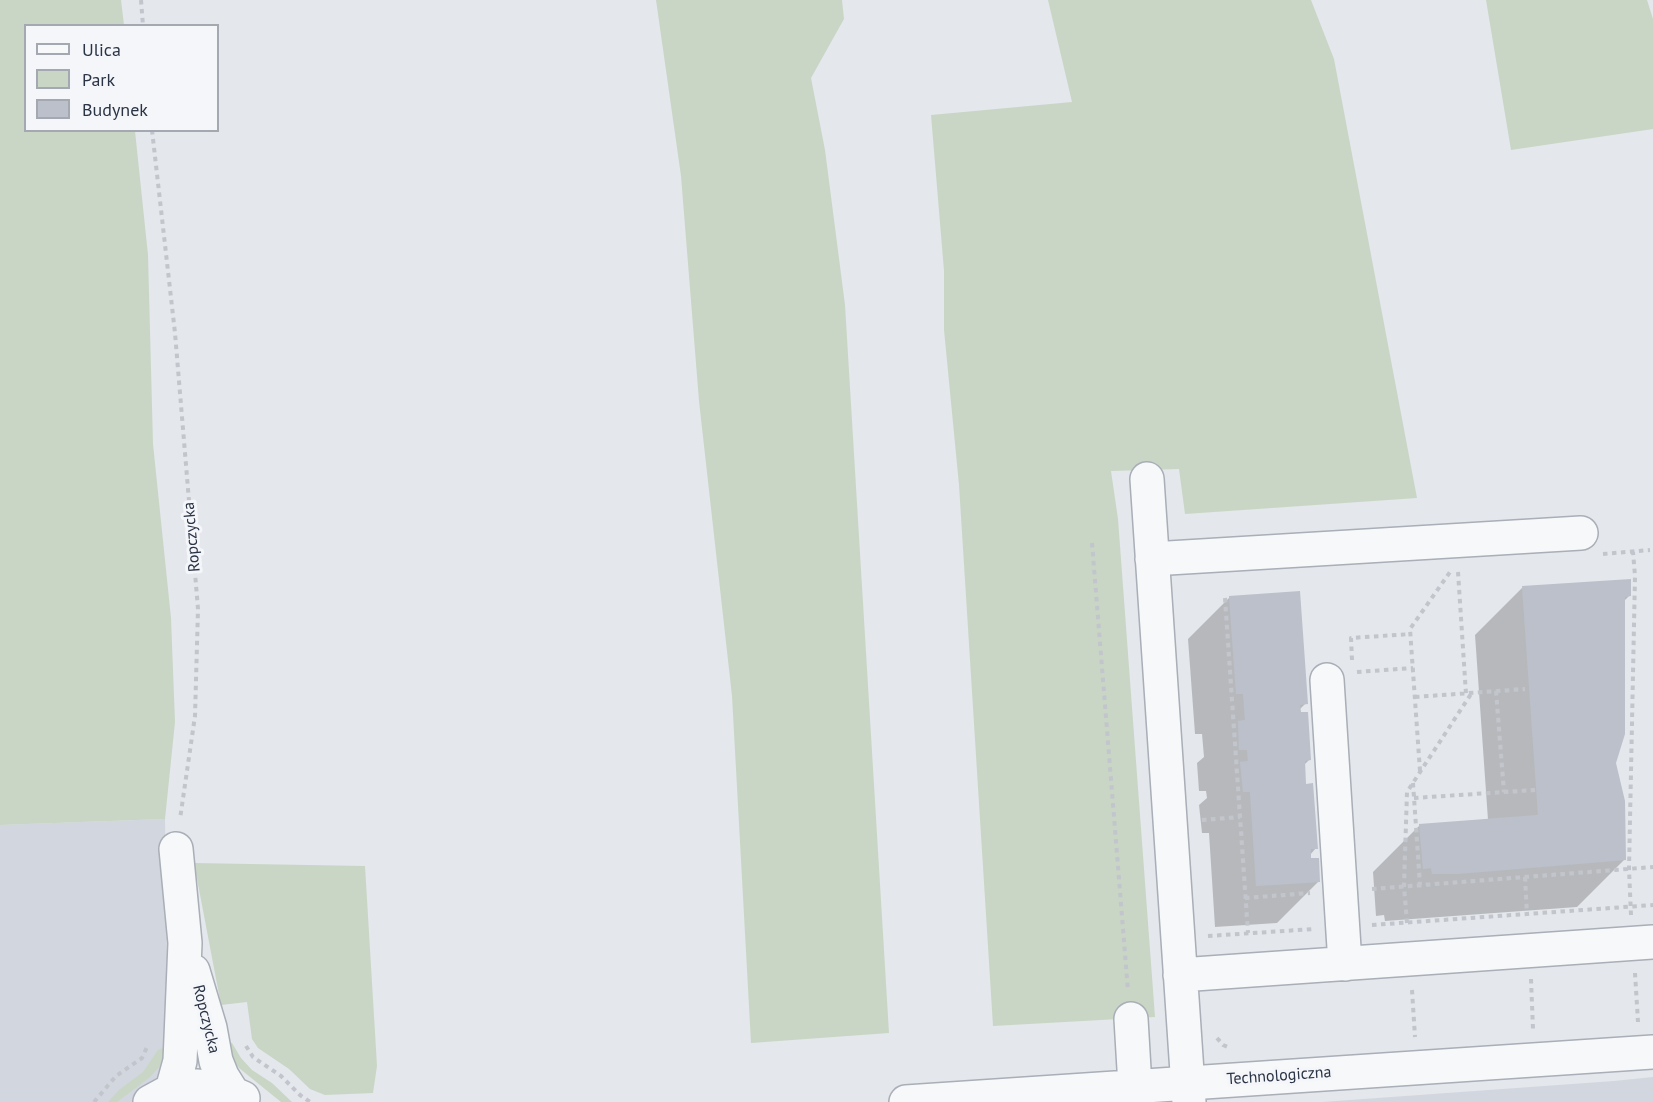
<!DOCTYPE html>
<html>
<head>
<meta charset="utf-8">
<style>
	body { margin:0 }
	#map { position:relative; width:1653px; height:1102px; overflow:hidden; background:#e4e7ec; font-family:"PT Sans",sans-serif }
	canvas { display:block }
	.legend { position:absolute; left:24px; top:24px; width:195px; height:108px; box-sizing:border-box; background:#f4f6f9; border:2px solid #a4a8b1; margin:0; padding:8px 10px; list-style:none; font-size:18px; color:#2b3445 }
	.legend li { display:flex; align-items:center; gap:12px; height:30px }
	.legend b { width:30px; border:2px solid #a4a8b1 }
</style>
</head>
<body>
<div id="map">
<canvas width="1653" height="1102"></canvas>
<ul class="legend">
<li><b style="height:8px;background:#f7f8fa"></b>Ulica</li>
<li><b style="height:16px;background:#c9d6c5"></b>Park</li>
<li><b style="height:16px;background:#bbc0ca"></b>Budynek</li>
</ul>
</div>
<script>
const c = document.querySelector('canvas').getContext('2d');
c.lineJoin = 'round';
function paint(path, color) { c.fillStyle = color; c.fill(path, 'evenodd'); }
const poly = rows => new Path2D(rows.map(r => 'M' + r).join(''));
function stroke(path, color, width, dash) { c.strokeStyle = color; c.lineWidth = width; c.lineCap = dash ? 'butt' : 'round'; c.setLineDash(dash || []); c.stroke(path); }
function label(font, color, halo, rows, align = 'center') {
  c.font = font + ' "PT Sans",sans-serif'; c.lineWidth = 6; c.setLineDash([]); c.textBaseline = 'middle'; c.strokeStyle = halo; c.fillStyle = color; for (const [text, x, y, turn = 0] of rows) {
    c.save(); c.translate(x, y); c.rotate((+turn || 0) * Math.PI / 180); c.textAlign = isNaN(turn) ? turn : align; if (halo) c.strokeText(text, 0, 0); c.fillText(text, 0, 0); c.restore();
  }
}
const built = poly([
	[165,819,169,1102,0,1102,0,825],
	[1653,1077,1653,1102,1322,1102,1614,1081]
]);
const green = poly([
	[0,0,121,0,124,25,26,26,26,130,135,131,148,255,153,444,171,618,175,722,165,819,0,825],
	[656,0,842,0,844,19,811,78,825,150,845,305,889,1033,751,1043,732,696,699,401,681,176],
	[1048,0,1311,0,1334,59,1417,498,1185,514,1179,469,1111,471,1118,519,1155,1017,993,1026,959,485,944,330,944,271,931,115,1072,102],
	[1486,0,1647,0,1653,19,1653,129,1511,150],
	[194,863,365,866,377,1066,373,1093,325,1095,310,1089,289,1069,258,1048,252,1039,247,1002,221,1005],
	[229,1042,232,1043,241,1058,252,1070,272,1083,292,1102,281,1102,239,1068,230,1056],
	[168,1046,159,1067,150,1077,117,1102,108,1102,119,1090,143,1072,158,1050]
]);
const shadow = poly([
	[1522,588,1629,596,1623,602,1614,763,1624,860,1577,907,1385,921,1384,915,1376,916,1373,872,1420,825,1488,820,1475,635],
	[1230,597,1306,703,1299,710,1310,759,1303,766,1305,786,1316,848,1310,855,1319,881,1277,923,1215,927,1209,833,1202,833,1199,805,1207,798,1206,791,1199,791,1197,763,1204,757,1202,734,1195,734,1188,639]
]);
const building = poly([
	[1631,579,1631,596,1625,597,1625,734,1616,763,1625,801,1626,860,1457,874,1432,874,1431,868,1423,869,1419,824,1538,815,1522,586],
	[1300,591,1308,704,1300,705,1301,712,1308,712,1311,760,1305,761,1306,784,1313,783,1318,849,1311,849,1311,858,1319,858,1320,882,1256,886,1250,792,1243,792,1240,762,1248,761,1247,750,1239,750,1238,721,1245,720,1243,694,1236,694,1229,596]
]);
const path = poly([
	[141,0,143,26],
	[152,130,175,333,198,609,195,716,180,819],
	[1092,543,1128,991],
	[1603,554,1650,550],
	[1458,572,1466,694],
	[1225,598,1248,933],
	[1352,660,1351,638,1411,634],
	[1357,672,1413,668],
	[1496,691,1504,792],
	[1415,697,1525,689],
	[1420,771,1410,629,1450,572],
	[1413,783,1420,885],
	[1414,798,1535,790],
	[1202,820,1240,817],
	[1525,877,1527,915],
	[1372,889,1653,867],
	[1245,898,1310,893],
	[1631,915,1629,869,1635,576,1633,552],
	[1407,923,1404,886,1407,792,1471,694],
	[1372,925,1653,905],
	[1208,936,1314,929],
	[1635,973,1638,1022],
	[1531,979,1533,1029],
	[1412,990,1415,1037],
	[1217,1038,1223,1045,1230,1048],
	[246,1046,253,1057,281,1076,300,1095,310,1102],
	[94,1102,116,1076,142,1058,148,1045]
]);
const minor = poly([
	[1147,479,1189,1102],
	[1152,559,1581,533],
	[1327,680,1345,964],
	[193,971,210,1028,216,1061,222,1076,232,1092],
	[1180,975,1653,942],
	[1131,1019,1135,1086],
	[172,1090,180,1061,185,943,176,849],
	[150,1102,172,1090,196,1086,220,1088,243,1098],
	[906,1102,1653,1052]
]);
const streetNames = [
	["Ropczycka",192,537,-95],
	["Ropczycka",206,1019,76],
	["Technologiczna",1279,1076,-4]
];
paint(built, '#d2d6de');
paint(green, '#c9d6c5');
paint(shadow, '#0003');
paint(building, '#bbc0ca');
stroke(minor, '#a9aeb7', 36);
stroke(path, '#c2c5cb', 4, [4.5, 4.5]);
stroke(minor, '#f7f8fa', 33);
label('16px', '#2b3445', '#f4f6f9', streetNames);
</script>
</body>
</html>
